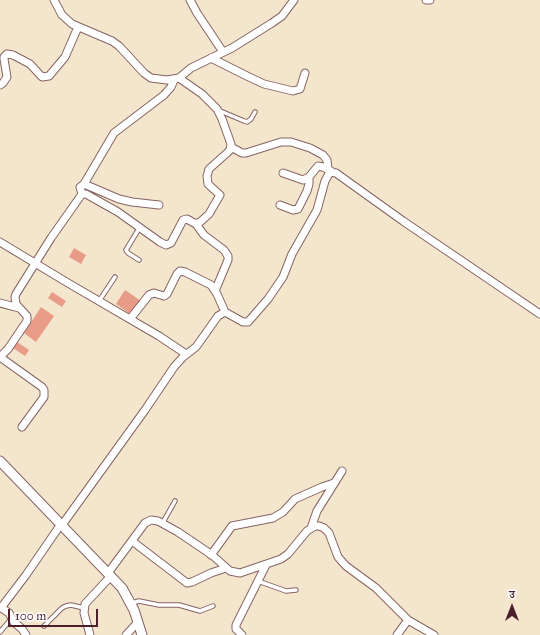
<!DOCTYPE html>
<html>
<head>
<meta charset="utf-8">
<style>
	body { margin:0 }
	#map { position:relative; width:540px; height:635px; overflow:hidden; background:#f4e5cd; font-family:"IM FELL Great Primer","Noto Serif Devanagari",serif }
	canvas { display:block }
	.north { position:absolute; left:492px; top:587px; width:40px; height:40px; -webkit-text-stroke:3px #fff; paint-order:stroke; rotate:0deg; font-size:11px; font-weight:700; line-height:16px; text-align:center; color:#4a1f2b }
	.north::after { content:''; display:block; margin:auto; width:14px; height:18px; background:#4a1f2b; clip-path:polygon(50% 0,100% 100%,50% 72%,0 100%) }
	.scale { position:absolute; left:8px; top:609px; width:90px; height:18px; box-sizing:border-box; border:2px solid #4a1f2b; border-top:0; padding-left:5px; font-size:12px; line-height:14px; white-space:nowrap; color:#4a1f2b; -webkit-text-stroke:3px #fff; paint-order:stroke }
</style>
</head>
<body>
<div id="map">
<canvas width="540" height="635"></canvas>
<div class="north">उ</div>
<div class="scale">100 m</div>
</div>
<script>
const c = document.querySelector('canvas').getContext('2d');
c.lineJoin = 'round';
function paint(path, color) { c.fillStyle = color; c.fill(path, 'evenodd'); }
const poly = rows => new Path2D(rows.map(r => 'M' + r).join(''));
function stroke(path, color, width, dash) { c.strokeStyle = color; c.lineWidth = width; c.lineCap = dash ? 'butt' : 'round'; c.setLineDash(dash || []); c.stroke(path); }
const building = poly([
	[74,248,86,255,81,264,69,257],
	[125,290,141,301,132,315,116,304],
	[52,292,66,301,62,307,48,298],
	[41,307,54,316,36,342,24,333],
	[17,342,29,350,25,356,13,348]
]);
const service = poly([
	[218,110,244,121,247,122,251,119,255,112],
	[139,260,128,253,126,250,140,227],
	[99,301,115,277],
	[162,524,175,501],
	[258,581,286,591,296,590],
	[132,603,139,601,159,605,179,605,200,611,213,606],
	[44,626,62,608,66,606,71,605,84,608],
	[0,632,12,618]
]);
const minor = poly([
	[54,0,62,15,72,24,112,41,119,46,144,73,151,78,167,80,179,78,191,68,232,48,272,23,282,16,294,0],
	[190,0,197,13,223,52],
	[426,0,430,0],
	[211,58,249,77,264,84,293,91,300,89,305,73],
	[0,85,3,83,7,77,4,59,4,57,7,54,13,55,30,64,42,77,49,76,65,57,78,27],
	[231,147,242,153,246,153,281,142,291,142,310,148,323,155,327,160,328,169],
	[283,173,303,180,309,177,318,166,323,167,331,171],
	[84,184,114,133,164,95,171,87,174,80],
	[82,194,80,187,84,184,119,199,132,202,159,205],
	[280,205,293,210,298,209,307,191,309,184,309,177],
	[196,224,204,235,224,250,228,256,228,260,215,291],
	[0,242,68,283,159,336,186,354],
	[0,303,19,308],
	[130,319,149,295,154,293,164,296,167,294,177,274,180,271,185,272,211,285,217,294,225,312],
	[0,357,8,349,27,321,27,316,16,304,15,297,16,294,51,238,82,194,86,194,118,212,160,242,166,245,171,243,183,220,187,219,194,223,199,223,209,214,220,195,208,184,207,176,209,169,227,153,230,150,231,144,222,119,217,109,202,94,179,78],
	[0,357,42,387,44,390,44,397,22,427],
	[62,525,145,410,174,367,183,357,196,347,218,316,225,312,243,322,248,322,268,299,283,277,292,254,317,210,325,181,330,172,336,173,403,221,540,314],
	[311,528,317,511,342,471],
	[132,541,187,583,192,582,211,573,226,568],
	[211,555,232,526,273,518,283,512,295,499,322,487,334,483],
	[108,573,145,523,151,520,158,521,178,532,212,555,230,571,240,573,281,559,288,554,307,531,315,526,319,526,324,528,329,533,338,557,346,566,376,588,408,620,434,635],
	[0,607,9,613,14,622,22,629,26,635],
	[1,608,26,575,61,524],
	[90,635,84,613,85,604,111,576],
	[126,635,138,622],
	[242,635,236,629,236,625,266,565],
	[397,635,408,620]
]);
const tertiary = poly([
	[0,461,122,588,134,610,142,635]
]);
paint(building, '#e89c88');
stroke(service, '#866464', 5.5);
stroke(minor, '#866464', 9);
stroke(tertiary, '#866464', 11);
stroke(service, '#fff', 3.5);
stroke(minor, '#fff', 7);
stroke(tertiary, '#fff', 9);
</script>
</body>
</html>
